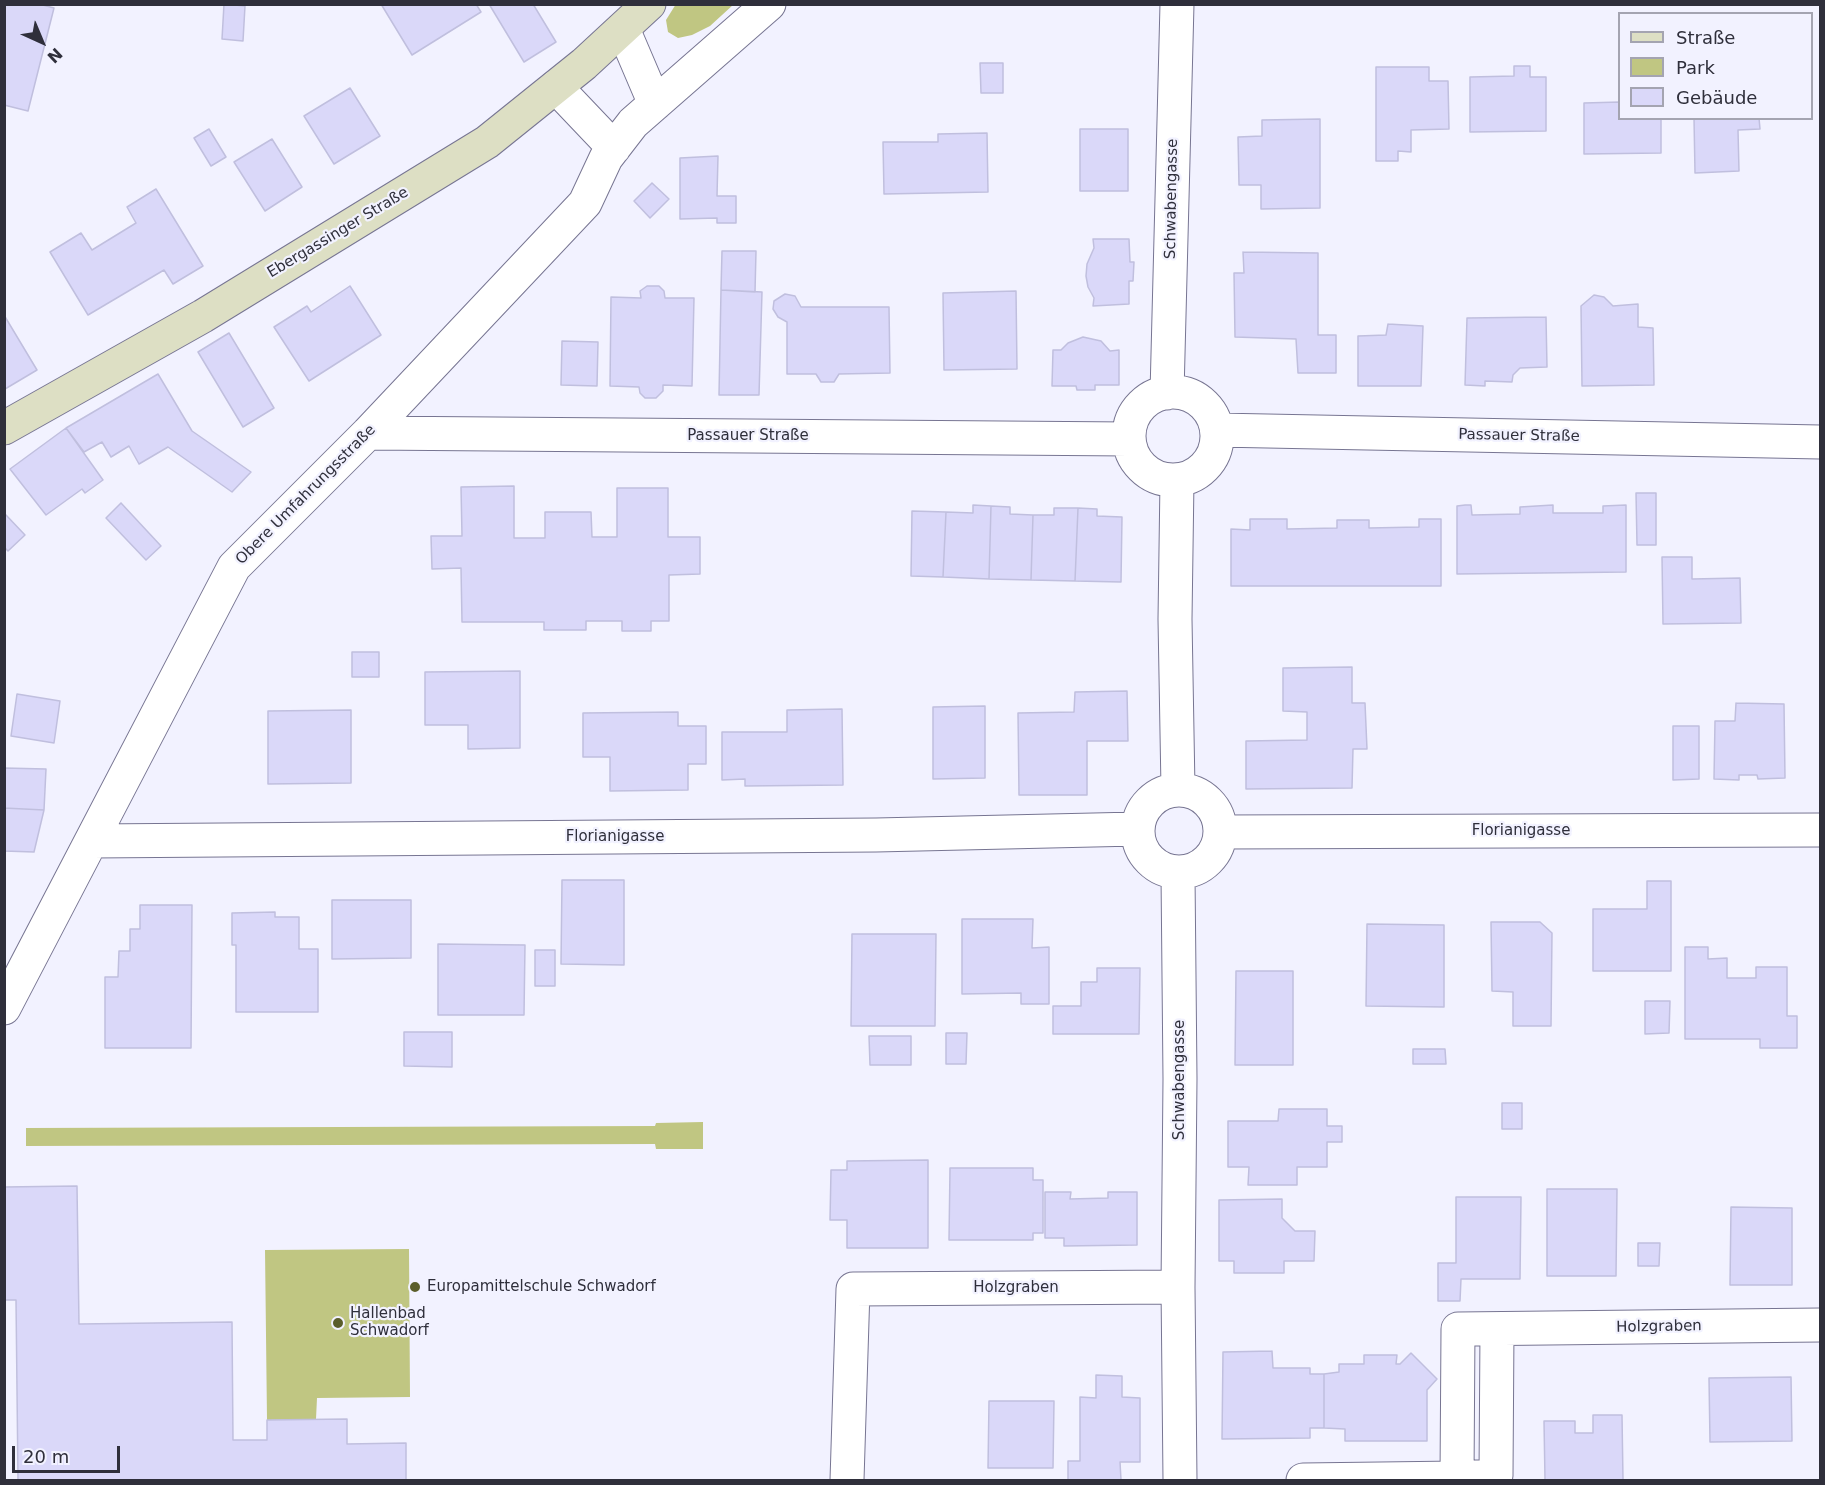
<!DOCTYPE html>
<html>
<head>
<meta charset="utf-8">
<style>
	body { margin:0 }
	#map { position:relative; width:1825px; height:1485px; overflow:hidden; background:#f2f2ff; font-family:"DejaVu Sans",sans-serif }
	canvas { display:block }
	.frame { position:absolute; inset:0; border:6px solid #2f2f3b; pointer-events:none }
	.legend { position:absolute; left:1618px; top:12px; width:195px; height:108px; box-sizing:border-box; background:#f2f2ff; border:2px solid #a4a4b1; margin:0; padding:8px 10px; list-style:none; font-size:18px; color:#2f2f3b }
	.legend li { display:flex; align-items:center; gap:12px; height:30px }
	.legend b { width:30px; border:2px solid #a4a4b1 }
	.north { position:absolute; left:12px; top:12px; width:60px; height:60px; -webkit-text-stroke:4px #f2f2ff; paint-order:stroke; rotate:136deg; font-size:16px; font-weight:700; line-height:24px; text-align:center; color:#2f2f3b }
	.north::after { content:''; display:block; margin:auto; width:21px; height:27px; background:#2f2f3b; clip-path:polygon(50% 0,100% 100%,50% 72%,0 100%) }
	.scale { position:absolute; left:12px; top:1446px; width:108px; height:27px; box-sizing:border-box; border:3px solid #2f2f3b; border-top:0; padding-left:8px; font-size:18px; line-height:21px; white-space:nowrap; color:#2f2f3b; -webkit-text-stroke:4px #f2f2ff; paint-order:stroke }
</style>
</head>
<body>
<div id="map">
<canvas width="1825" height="1485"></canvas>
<div class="frame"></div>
<ul class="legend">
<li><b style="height:8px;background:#dddfc4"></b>Straße</li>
<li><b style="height:16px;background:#c0c682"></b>Park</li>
<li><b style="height:16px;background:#dad8f9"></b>Gebäude</li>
</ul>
<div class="north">N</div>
<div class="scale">20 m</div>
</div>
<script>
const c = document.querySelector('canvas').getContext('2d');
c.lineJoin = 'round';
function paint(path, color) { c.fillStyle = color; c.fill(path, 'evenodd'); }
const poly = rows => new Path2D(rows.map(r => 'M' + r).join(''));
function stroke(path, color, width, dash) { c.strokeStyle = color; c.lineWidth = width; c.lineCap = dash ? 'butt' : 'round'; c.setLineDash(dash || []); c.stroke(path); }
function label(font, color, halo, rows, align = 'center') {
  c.font = font + ' "DejaVu Sans",sans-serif'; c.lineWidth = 4.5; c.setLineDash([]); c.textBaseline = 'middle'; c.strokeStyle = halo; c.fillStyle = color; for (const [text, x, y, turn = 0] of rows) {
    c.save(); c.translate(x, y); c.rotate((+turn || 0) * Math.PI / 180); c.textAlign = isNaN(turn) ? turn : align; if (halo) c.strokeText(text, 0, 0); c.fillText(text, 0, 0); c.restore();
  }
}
const green = poly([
	[676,4,732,4,733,5,710,26,692,35,678,38,668,32,666,20],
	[703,1122,703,1149,656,1149,655,1144,26,1146,26,1128,655,1126,656,1123],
	[409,1249,410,1397,317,1398,316,1419,267,1420,265,1250]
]);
const building = poly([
	[4,4,39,4,54,8,28,111,4,105,4,4],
	[224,4,245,6,243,41,222,39,224,4],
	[381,4,476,4,481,12,412,55,381,4],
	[489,4,533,4,556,42,524,62,489,4],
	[980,63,1003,63,1003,93,981,93,980,63],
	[1514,66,1530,66,1530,77,1546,77,1546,131,1470,132,1470,77,1514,76,1514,66],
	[1376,67,1429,67,1429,81,1448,81,1449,129,1411,130,1411,152,1398,151,1398,161,1376,161,1376,67],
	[350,88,380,136,334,164,304,116,350,88],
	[1620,102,1620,118,1661,118,1661,153,1584,154,1584,103,1620,102],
	[1694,118,1759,118,1760,129,1738,130,1739,171,1695,173,1694,118],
	[1320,119,1320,208,1261,209,1261,185,1239,185,1238,137,1262,136,1262,120,1320,119],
	[209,129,226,157,211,166,194,138,209,129],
	[1080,129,1128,129,1128,191,1080,191,1080,129],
	[987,133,988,192,884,194,883,142,938,142,938,134,987,133],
	[272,139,302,187,265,211,234,162,272,139],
	[718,156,717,196,736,196,736,223,717,223,717,218,680,219,680,158,718,156],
	[652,183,669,199,650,218,634,201,652,183],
	[156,189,203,266,173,284,164,270,88,315,50,252,81,233,92,250,136,223,127,207,156,189],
	[1093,239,1129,239,1130,262,1134,262,1133,281,1129,281,1129,304,1093,306,1094,298,1088,287,1086,276,1087,264,1094,248,1093,239],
	[722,251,756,251,755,292,721,290,722,251],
	[1243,252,1318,253,1318,335,1336,335,1336,373,1298,373,1296,339,1235,337,1234,273,1244,273,1243,252],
	[350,286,381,335,309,381,274,327,307,306,311,312,350,286],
	[647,286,659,286,664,291,665,298,694,298,692,386,663,385,663,391,656,398,645,398,640,393,639,387,610,386,611,297,641,298,640,291,647,286],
	[721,290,762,292,759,395,719,395,721,290],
	[1016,291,1017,369,944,370,943,293,1016,291],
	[785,294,795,296,801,307,889,307,890,373,839,374,834,382,821,382,816,374,787,374,787,322,778,317,773,309,774,301,785,294],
	[1594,295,1604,297,1613,306,1638,304,1638,327,1653,328,1654,385,1582,386,1581,306,1594,295],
	[4,315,37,370,5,389,4,388,4,315],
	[1546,317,1547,367,1520,368,1513,375,1512,382,1485,381,1485,386,1465,385,1467,318,1546,317],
	[1388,324,1423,326,1421,386,1358,386,1358,336,1386,335,1388,324],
	[229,333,274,408,243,427,198,352,229,333],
	[1083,337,1101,341,1110,351,1119,350,1119,385,1095,385,1095,390,1077,390,1076,386,1052,386,1053,350,1061,350,1068,343,1083,337],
	[562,341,598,342,597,386,561,385,562,341],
	[158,374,192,431,251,472,232,492,168,447,139,464,129,446,111,457,102,442,84,452,66,428,158,374],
	[66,428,103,480,85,493,82,489,46,515,10,469,66,428],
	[514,486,514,538,545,538,545,512,591,512,592,537,617,537,617,488,668,488,668,537,700,537,700,574,669,575,669,621,651,621,651,631,622,631,622,621,586,621,586,630,544,630,544,622,462,622,461,568,432,569,431,536,462,536,461,487,514,486],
	[1636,493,1656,493,1656,545,1637,545,1636,493],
	[121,503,161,546,146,560,106,518,121,503],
	[973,505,991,506,989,579,943,577,946,512,973,513,973,505],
	[1465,505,1471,505,1472,515,1520,514,1520,507,1553,505,1553,513,1603,513,1603,506,1626,505,1626,572,1457,574,1457,506,1465,505],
	[991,506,1010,507,1010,514,1033,515,1031,580,989,579,991,506],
	[1054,508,1078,508,1075,581,1031,580,1033,515,1054,515,1054,508],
	[1078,508,1097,509,1097,516,1122,517,1121,582,1075,581,1078,508],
	[912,511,946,512,943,577,911,576,912,511],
	[6,515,25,535,8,551,4,547,4,517,6,515],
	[1250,519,1287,519,1287,529,1337,528,1337,520,1369,520,1369,528,1419,527,1419,519,1441,519,1441,586,1231,586,1231,529,1250,530,1250,519],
	[1662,557,1692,557,1692,579,1740,578,1741,623,1663,624,1662,557],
	[352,652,379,652,379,677,352,677,352,652],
	[1352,667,1352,703,1365,703,1367,749,1353,749,1352,788,1246,789,1246,741,1307,740,1307,712,1283,711,1283,668,1352,667],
	[520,671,520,748,468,749,468,725,425,725,425,672,520,671],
	[1127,691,1128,741,1087,741,1087,795,1019,795,1018,713,1074,712,1075,692,1127,691],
	[17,694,60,701,54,743,11,736,17,694],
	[1736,703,1784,704,1785,778,1758,779,1757,775,1739,775,1739,780,1714,779,1715,721,1735,721,1736,703],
	[985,706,985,778,933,779,933,707,985,706],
	[842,709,843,785,745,786,745,779,722,780,722,732,787,732,787,710,842,709],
	[351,710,351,783,268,784,268,711,351,710],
	[678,712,678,726,706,726,706,764,688,764,688,790,610,791,610,757,583,757,583,713,678,712],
	[1673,726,1699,726,1699,779,1673,780,1673,726],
	[4,768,46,769,44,810,4,808,4,768],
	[4,808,44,810,34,852,4,851,4,808],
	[562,880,624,880,624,965,561,964,562,880],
	[1647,881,1671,881,1671,971,1593,971,1593,909,1647,909,1647,881],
	[332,900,411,900,411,958,332,959,332,900],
	[140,905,192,905,191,1048,105,1048,105,977,118,977,119,951,130,951,130,929,140,929,140,905],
	[275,912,275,917,299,917,299,949,318,949,318,1012,236,1012,236,945,232,945,232,913,275,912],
	[962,919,1033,919,1032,948,1049,947,1049,1004,1021,1004,1021,993,962,994,962,919],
	[1491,922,1540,922,1552,933,1551,1026,1513,1026,1513,992,1492,991,1491,922],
	[1367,924,1444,925,1444,1007,1366,1006,1367,924],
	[852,934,936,934,935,1026,851,1026,852,934],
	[438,944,525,945,524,1015,438,1015,438,944],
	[1685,947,1708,947,1708,959,1727,958,1727,978,1756,978,1756,967,1787,967,1787,1016,1797,1016,1797,1048,1760,1048,1760,1039,1685,1039,1685,947],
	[535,950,555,950,555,986,535,986,535,950],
	[1097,968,1140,968,1139,1034,1053,1034,1053,1006,1081,1006,1081,982,1097,982,1097,968],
	[1236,971,1293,971,1293,1065,1235,1065,1236,971],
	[1645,1001,1670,1001,1669,1033,1645,1034,1645,1001],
	[404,1032,452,1032,452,1067,404,1066,404,1032],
	[946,1033,967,1033,966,1064,946,1064,946,1033],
	[869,1036,911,1036,911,1065,870,1065,869,1036],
	[1413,1049,1445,1049,1446,1064,1413,1064,1413,1049],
	[1502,1103,1522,1103,1522,1129,1502,1129,1502,1103],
	[1279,1109,1327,1109,1327,1126,1342,1126,1342,1142,1327,1142,1327,1167,1297,1167,1297,1185,1248,1185,1249,1167,1228,1167,1228,1121,1278,1121,1279,1109],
	[928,1160,928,1248,847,1248,847,1220,830,1220,831,1170,847,1170,847,1161,928,1160],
	[950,1168,1033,1168,1033,1180,1043,1180,1043,1233,1033,1233,1033,1240,949,1240,950,1168],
	[77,1186,79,1324,232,1322,233,1440,267,1440,267,1420,347,1419,347,1444,406,1443,406,1480,18,1480,16,1300,4,1300,4,1187,77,1186],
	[1547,1189,1617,1189,1616,1276,1547,1276,1547,1189],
	[1045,1192,1071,1192,1070,1199,1108,1198,1108,1192,1137,1192,1137,1245,1064,1246,1064,1238,1045,1238,1045,1192],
	[1456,1197,1521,1197,1520,1279,1461,1279,1460,1301,1438,1301,1438,1263,1456,1263,1456,1197],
	[1282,1199,1282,1218,1295,1231,1315,1231,1314,1261,1284,1261,1284,1273,1234,1273,1234,1261,1219,1261,1219,1200,1282,1199],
	[1731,1207,1792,1208,1792,1285,1730,1285,1731,1207],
	[1638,1243,1660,1243,1659,1266,1638,1266,1638,1243],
	[1272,1351,1273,1368,1310,1368,1310,1374,1324,1374,1324,1428,1310,1428,1310,1438,1222,1439,1223,1352,1272,1351],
	[1411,1353,1437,1379,1427,1390,1427,1441,1345,1441,1345,1429,1324,1428,1324,1374,1339,1372,1339,1364,1364,1364,1364,1355,1397,1355,1396,1364,1400,1364,1411,1353],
	[1096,1375,1122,1376,1122,1397,1140,1398,1140,1462,1120,1462,1121,1480,1068,1480,1068,1461,1080,1461,1080,1397,1096,1398,1096,1375],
	[1791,1377,1792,1441,1710,1442,1709,1378,1791,1377],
	[989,1401,1054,1401,1053,1468,988,1468,989,1401],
	[1593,1415,1622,1415,1623,1480,1545,1480,1544,1421,1575,1421,1575,1433,1593,1433,1593,1415]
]);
const minor = poly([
	[623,29,655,104],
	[556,87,614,148],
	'1129 436a44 44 0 1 1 88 0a44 44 0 1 1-88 0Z',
	[1167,393,1177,4],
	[1217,430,1820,442],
	[368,433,1129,439],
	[1177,480,1175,619,1178,789],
	'1138 831a41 41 0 1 1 82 0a41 41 0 1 1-82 0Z',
	[1221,832,1820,830],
	[92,841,876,835,1137,829],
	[1178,874,1180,1079,1178,1287,1180,1480],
	[4,1008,234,567,368,433,585,203,606,158,633,123,769,4],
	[1457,1478,1496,1476,1497,1329],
	[847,1480,853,1289,1178,1287],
	[1303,1480,1457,1478,1458,1329,1820,1325]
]);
const secondary = poly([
	[4,428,203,316,487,142,584,64,649,4]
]);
const markers = [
	[415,1287,6,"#5b5e2b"],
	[338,1323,6,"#5b5e2b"]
];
const streetNames = [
	["Schwabengasse",1172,199,-89],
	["Ebergassinger Straße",338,233,-31],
	["Passauer Straße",748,436],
	["Passauer Straße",1519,436,1],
	["Obere Umfahrungsstraße",306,495,-45],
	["Florianigasse",1521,831],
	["Florianigasse",615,837],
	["Schwabengasse",1180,1080,-90],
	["Holzgraben",1016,1288],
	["Holzgraben",1659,1327,-1]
];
const poiNames = [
	["Europamittelschule Schwadorf",427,1287],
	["Hallenbad",350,1314],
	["Schwadorf",350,1331]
];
paint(green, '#c0c682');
paint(building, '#dad8f9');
stroke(building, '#c0bfde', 1.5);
stroke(minor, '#777592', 35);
stroke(secondary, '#777592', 35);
stroke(minor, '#fff', 33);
stroke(secondary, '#dddfc4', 33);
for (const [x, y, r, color] of markers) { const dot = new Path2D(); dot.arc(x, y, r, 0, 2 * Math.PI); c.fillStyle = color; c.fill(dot); stroke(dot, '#f2f2ff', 2); }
label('15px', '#2f2f3b', '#f2f2ff', streetNames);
label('15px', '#2f2f3b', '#f2f2ff', poiNames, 'left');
</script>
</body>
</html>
